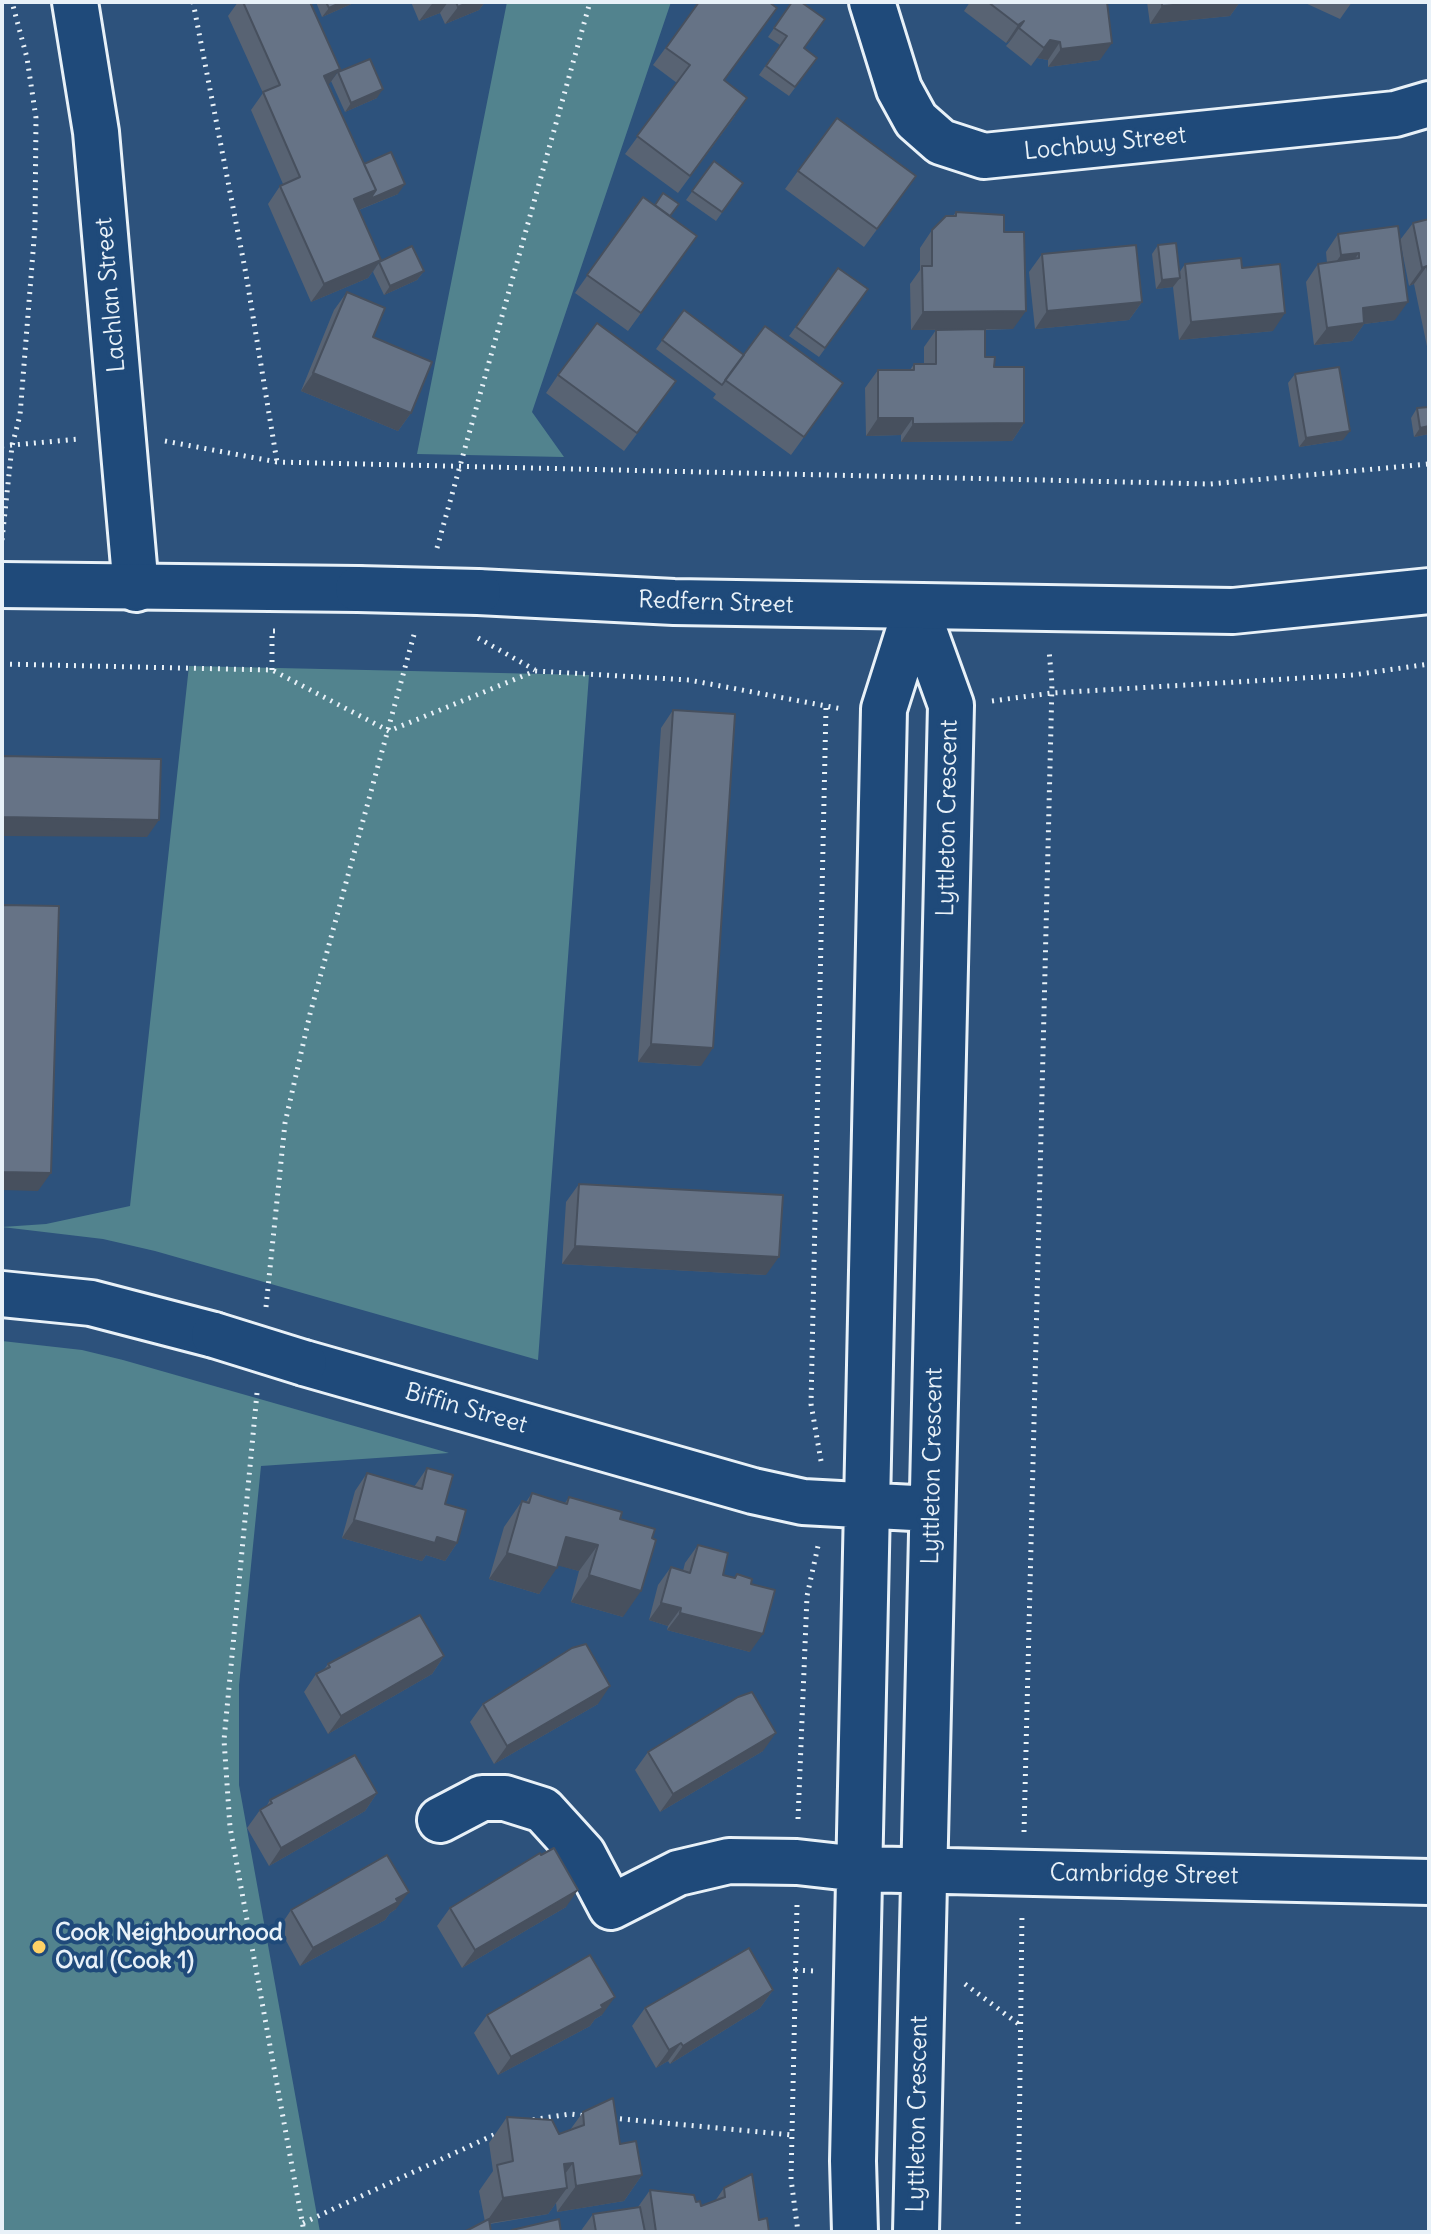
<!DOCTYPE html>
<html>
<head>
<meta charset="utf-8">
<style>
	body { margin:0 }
	#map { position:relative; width:1431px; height:2234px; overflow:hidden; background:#2d527c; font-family:Delius,sans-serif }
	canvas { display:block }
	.frame { position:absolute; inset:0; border:4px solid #e8f1f8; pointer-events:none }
</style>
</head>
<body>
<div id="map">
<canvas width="1431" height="2234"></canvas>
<div class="frame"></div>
</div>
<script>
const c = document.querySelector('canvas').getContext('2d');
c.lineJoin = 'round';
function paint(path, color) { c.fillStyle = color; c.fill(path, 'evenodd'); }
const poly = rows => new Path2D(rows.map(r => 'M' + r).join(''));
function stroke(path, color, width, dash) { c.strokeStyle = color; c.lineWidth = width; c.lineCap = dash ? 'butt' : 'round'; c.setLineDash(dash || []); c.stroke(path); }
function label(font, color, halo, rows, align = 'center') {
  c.font = font + ' Delius,sans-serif'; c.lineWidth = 8; c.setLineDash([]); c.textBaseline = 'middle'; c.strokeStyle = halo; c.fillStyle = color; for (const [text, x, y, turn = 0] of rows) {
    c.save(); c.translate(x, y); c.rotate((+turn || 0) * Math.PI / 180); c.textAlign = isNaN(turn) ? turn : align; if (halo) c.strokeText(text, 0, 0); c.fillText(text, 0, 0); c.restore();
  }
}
const green = poly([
	[507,2,671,2,532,412,564,457,417,454],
	[189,666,589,675,538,1360,155,1251,103,1239,2,1227,46,1224,130,1206],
	[2,1341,82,1350,123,1360,449,1453,261,1466,239,1685,239,1785,320,2232,2,2232]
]);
const path = poly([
	[193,2,246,274,277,462],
	[165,441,277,462,1210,484,1429,464],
	[2,446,79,439],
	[2,540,12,446,20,415,35,227,36,118,27,58,12,2],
	[437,548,590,2],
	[478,638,535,670],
	[2,664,272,670,389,731,535,671,689,680,842,709],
	[272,670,272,631,275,631],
	[992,701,1052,693,1353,675,1429,664],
	[266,1307,285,1123,310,1014,415,631],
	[257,1393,224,1740,230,1827,304,2232],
	[821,1461,811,1404,826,707],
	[798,1819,807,1596,818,1546],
	[1024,1832,1052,684,1049,650],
	[797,1905,791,2179,798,2232],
	[795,1970,814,1971],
	[965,1984,1020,2025],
	[612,2118,792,2135],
	[525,2121,570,2114,586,2116],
	[303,2223,498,2133],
	[1018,2232,1022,1914]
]);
const minor = poly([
	[75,2,96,132,136,589],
	[872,2,899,89,916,120,941,142,984,156,1395,114,1429,104],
	[2,1294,91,1303,214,1335],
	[304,1363,753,1491,803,1502,932,1509],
	[440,1820,482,1798,505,1798,543,1810,583,1854,611,1907,678,1873,729,1861,797,1862,859,1869,1429,1882],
	[855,2232,853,2161,884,709,916,608],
	[916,2232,951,705,916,608]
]);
const major = poly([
	[2,585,358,589],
	[478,592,674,602,1233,611,1429,591]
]);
const minorBridge = poly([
	[214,1335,304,1363]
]);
const majorBridge = poly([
	[358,589,478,592]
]);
const wall = poly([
	[238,2,310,2,329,85,364,164,398,194,359,210,381,260,368,278,311,302,268,204,280,186,283,184,251,110,263,93,228,16],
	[316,2,356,2,322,17],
	[411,2,485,2,479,10,445,24,440,13,419,21],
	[699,2,735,116,678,193,625,154,677,83,653,65],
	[792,2,804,49,817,58,789,96,759,75,780,45,768,37],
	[970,2,1107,2,1100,60,1048,67,1048,60,1037,58,1031,66,1006,46,1011,40,1006,43,964,11],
	[1147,2,1240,2,1230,16,1150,24],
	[1303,2,1352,2,1340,19],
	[338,72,377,98,345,112,331,81],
	[714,161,743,183,716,221,686,200],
	[798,171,904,193,864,247,785,189],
	[643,197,697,236,628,331,575,293],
	[956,212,1004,232,1013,329,985,330,985,357,994,367,1024,423,1012,441,901,442,901,435,866,436,865,388,878,370,910,370,914,364,924,364,924,347,936,330,911,330,910,284,920,270,920,248,932,230,953,216],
	[1429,219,1429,356,1414,284,1409,286,1400,240,1413,223],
	[1398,226,1395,320,1364,324,1352,341,1314,345,1306,282,1318,264,1327,263,1326,252,1338,234],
	[1158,245,1179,273,1185,264,1242,268,1273,331,1179,340,1173,287,1156,289,1152,254],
	[1042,254,1142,302,1129,320,1035,329,1029,272],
	[379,262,424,271,417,280,384,295,373,272],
	[838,268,868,289,819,357,789,336],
	[347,292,373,337,411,413,398,431,301,391,334,310],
	[684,310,744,355,843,383,791,455,713,398,716,394,656,349],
	[1295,374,1343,440,1299,447,1288,383],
	[558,375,663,399,624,451,546,393],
	[1417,408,1429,434,1414,437,1411,418],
	[673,710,701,1066,638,1062,661,728],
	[579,1184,766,1275,562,1264,566,1202],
	[427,1468,445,1504,457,1543,445,1561,426,1555,422,1561,342,1538,355,1491,367,1473,414,1487],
	[532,1493,565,1503,569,1497,620,1519,623,1617,571,1602,579,1571,558,1565,539,1594,489,1579,504,1527,522,1501,526,1502],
	[698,1545,723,1575,734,1578,737,1574,751,1584,750,1652,667,1630,668,1626,649,1620,658,1585,671,1567,683,1571,685,1563],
	[444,1656,432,1674,328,1734,304,1692,316,1674,323,1671,328,1664],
	[483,1704,598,1704,494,1764,470,1722],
	[763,1751,660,1812,635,1770,648,1752],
	[377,1793,365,1811,269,1866,247,1828,260,1810,266,1807,270,1800],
	[566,1907,462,1968,437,1926,450,1908],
	[396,1909,390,1913,385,1920,300,1966,279,1928,291,1910],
	[773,1990,760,2008,670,2064,668,2061,656,2068,632,2026,645,2008],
	[487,2015,602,2015,595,2019,590,2026,498,2075,474,2033],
	[583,2112,620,2144,642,2175,624,2201,557,2212,556,2203,548,2214,490,2224,485,2222,479,2191,493,2171,489,2143,507,2117,559,2134,570,2130],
	[724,2188,759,2220,769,2232,580,2232,593,2214,638,2207,650,2190,696,2202,701,2206,715,2201]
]);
const shadedWall = poly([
	[342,2,356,2,322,17,329,8],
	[436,2,448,2,440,13,419,21,432,4],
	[469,2,485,2,479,10,445,24,458,7],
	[1206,2,1240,2,1230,16,1150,24,1162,6],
	[1024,21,1011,40,1006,43,1018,25],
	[1050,40,1060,42,1048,60,1037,58,1031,66],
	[1112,43,1100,60,1048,67,1061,49],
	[340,69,327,87,324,76],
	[383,89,377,98,345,112,351,103],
	[405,184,398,194,341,217,354,199,376,190],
	[1359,253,1346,271,1328,273,1341,255],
	[381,260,368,278,311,302,324,284],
	[1427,266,1414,284,1409,286,1422,268],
	[424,271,417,280,384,295,390,286],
	[1180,278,1173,287,1156,289,1162,280],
	[1142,302,1129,320,1035,329,1047,311],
	[1408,302,1395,320,1364,324,1352,341,1314,345,1327,328,1363,308],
	[1026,311,1013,329,911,330,923,312],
	[1285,313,1273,331,1179,340,1191,322],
	[313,373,411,413,398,431,301,391],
	[878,418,913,418,901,435,866,436],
	[1024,423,1012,441,901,442,913,424],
	[1429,426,1429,434,1414,437,1420,428],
	[1350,431,1343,440,1299,447,1306,438],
	[2,817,159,820,147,837,2,836],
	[651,1044,713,1048,701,1066,638,1062],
	[2,1172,51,1173,38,1191,2,1190],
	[575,1246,779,1257,766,1275,562,1264],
	[354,1520,437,1537,457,1543,445,1561,426,1555,422,1561,342,1538],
	[566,1537,598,1545,579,1571,548,1563],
	[507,1553,557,1568,539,1594,489,1579],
	[589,1575,641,1591,623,1617,571,1602],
	[661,1603,681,1608,668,1626,649,1620],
	[680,1613,763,1634,750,1652,667,1630],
	[444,1656,432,1674,328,1734,341,1716],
	[610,1686,598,1704,494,1764,507,1746],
	[776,1733,763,1751,660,1812,673,1794],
	[377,1793,365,1811,269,1866,281,1848],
	[578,1890,566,1907,462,1968,475,1950],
	[409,1892,396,1909,390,1913,385,1920,300,1966,313,1948],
	[773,1990,760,2008,670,2064,683,2046],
	[615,1997,602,2015,595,2019,590,2026,498,2075,511,2057],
	[681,2043,668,2061,656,2068,669,2050],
	[573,2163,554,2189,564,2164],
	[642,2175,624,2201,557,2212,576,2186],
	[567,2188,548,2214,485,2224,503,2198]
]);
const building = poly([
	[243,2,310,2,340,69,324,76,376,190,354,199,381,260,324,284,280,186,300,177,263,92,280,85,243,2],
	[326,2,342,2,329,8,326,2],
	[456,2,469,2,458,7,456,2],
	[699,2,769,2,777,8,724,80,747,98,690,176,637,136,690,65,666,48,699,2],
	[792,2,801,2,825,19,804,48,817,58,795,87,766,66,787,36,774,28,792,2],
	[988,2,1107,2,1112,43,1061,49,1060,42,1050,40,1044,48,1019,28,1024,21,1018,25,988,2],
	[1162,2,1206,2,1162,6,1162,2],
	[370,59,383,89,351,103,338,72,370,59],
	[837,118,916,176,877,229,798,171,837,118],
	[391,152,405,184,370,199,376,190,364,164,391,152],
	[714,161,743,183,722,212,692,191,714,161],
	[663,193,679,204,670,216,655,205,663,193],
	[643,197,697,236,641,313,587,275,643,197],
	[956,212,1004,215,1004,232,1024,232,1026,311,923,312,922,266,932,266,932,230,946,216,956,216,956,212],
	[1429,219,1429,277,1427,266,1422,268,1413,223,1429,219],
	[1398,226,1408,302,1363,308,1364,323,1327,328,1318,264,1359,258,1359,253,1341,255,1338,234,1398,226],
	[1176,243,1180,278,1162,280,1158,245,1176,243],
	[1136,245,1142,302,1047,311,1042,254,1136,245],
	[412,246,424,271,390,286,379,262,412,246],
	[1241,258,1242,268,1280,264,1285,313,1191,322,1185,264,1241,258],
	[838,268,868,289,825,348,796,327,838,268],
	[347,292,385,308,373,337,432,362,411,413,313,373,347,292],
	[684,310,744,355,722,385,662,340,684,310],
	[597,323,676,381,637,433,558,375,597,323],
	[765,326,843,383,804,437,725,380,765,326],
	[985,329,985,357,995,357,994,367,1024,367,1024,423,913,424,913,418,878,418,878,370,914,370,914,364,936,364,936,330,985,329],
	[1339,367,1350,431,1306,438,1295,374,1339,367],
	[1429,407,1429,426,1420,428,1417,408,1429,407],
	[673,710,735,714,713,1048,651,1044,673,710],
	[2,756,161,759,159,820,2,817,2,756],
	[2,905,59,906,51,1173,2,1172,2,905],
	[579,1184,783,1195,779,1257,575,1246,579,1184],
	[427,1468,453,1475,445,1504,466,1510,457,1543,437,1537,435,1543,354,1520,367,1473,422,1489,427,1468],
	[532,1493,567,1504,569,1497,622,1512,620,1519,655,1529,652,1538,656,1540,641,1591,589,1575,598,1545,566,1537,557,1568,507,1553,522,1501,529,1503,532,1493],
	[698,1545,728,1553,723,1575,735,1578,737,1574,752,1579,751,1584,775,1590,763,1634,680,1613,681,1608,661,1603,671,1567,690,1573,698,1545],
	[420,1615,444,1656,341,1716,316,1674,330,1667,328,1664,420,1615],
	[586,1644,610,1686,507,1746,483,1704,572,1648,586,1644],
	[752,1692,776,1733,673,1794,648,1752,738,1697,752,1692],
	[355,1755,377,1793,281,1848,260,1810,272,1803,270,1800,355,1755],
	[554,1848,578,1890,475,1950,450,1908,540,1853,541,1855,554,1848],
	[387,1855,409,1892,396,1899,398,1902,313,1948,291,1910,387,1855],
	[749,1948,773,1990,683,2046,681,2043,669,2050,645,2008,749,1948],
	[590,1955,615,1997,601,2005,603,2008,511,2057,487,2015,590,1955],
	[613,2098,620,2144,636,2141,642,2175,576,2186,573,2163,564,2164,567,2188,503,2198,497,2165,513,2161,507,2117,552,2120,559,2134,584,2125,583,2112,613,2098],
	[752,2174,759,2220,767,2218,769,2232,656,2232,650,2190,694,2195,696,2202,700,2201,701,2206,725,2197,724,2188,752,2174],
	[640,2207,645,2232,596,2232,593,2214,640,2207],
	[489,2219,491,2232,464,2232,489,2219],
	[559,2219,561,2232,512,2232,512,2230,559,2219]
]);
const markers = [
	[39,1947,8,"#ffd166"]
];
const streetNames = [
	["Lochbuy Street",1105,144,-6],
	["Lachlan Street",111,295,-95],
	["Redfern Street",716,603,2],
	["Lyttleton Crescent",948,818,-89],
	["Biffin Street",466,1409,16],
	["Lyttleton Crescent",933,1466,-89],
	["Cambridge Street",1144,1875,1],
	["Lyttleton Crescent",918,2114,-89]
];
const poiNames = [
	["Cook Neighbourhood",55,1933],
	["Oval (Cook 1)",55,1961]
];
paint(green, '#52838e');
stroke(minor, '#e8f1f8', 50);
stroke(major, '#e8f1f8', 50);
stroke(path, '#e8f1f8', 5, [2, 6]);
stroke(minor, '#1f4a7a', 44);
stroke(major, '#1f4a7a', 44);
stroke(minorBridge, '#e8f1f8', 50, []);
stroke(majorBridge, '#e8f1f8', 50, []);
stroke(minorBridge, '#1f4a7a', 44);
stroke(majorBridge, '#1f4a7a', 44);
paint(wall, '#586373');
paint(shadedWall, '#47505e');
paint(building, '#667386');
stroke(building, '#47505e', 2);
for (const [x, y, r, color] of markers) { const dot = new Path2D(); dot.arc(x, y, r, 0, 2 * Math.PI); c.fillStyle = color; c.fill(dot); stroke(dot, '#1f4a7a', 3); }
label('24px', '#e8f1f8', '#1f4a7a', streetNames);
label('bold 24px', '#e8f1f8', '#1f4a7a', poiNames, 'left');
</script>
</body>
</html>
